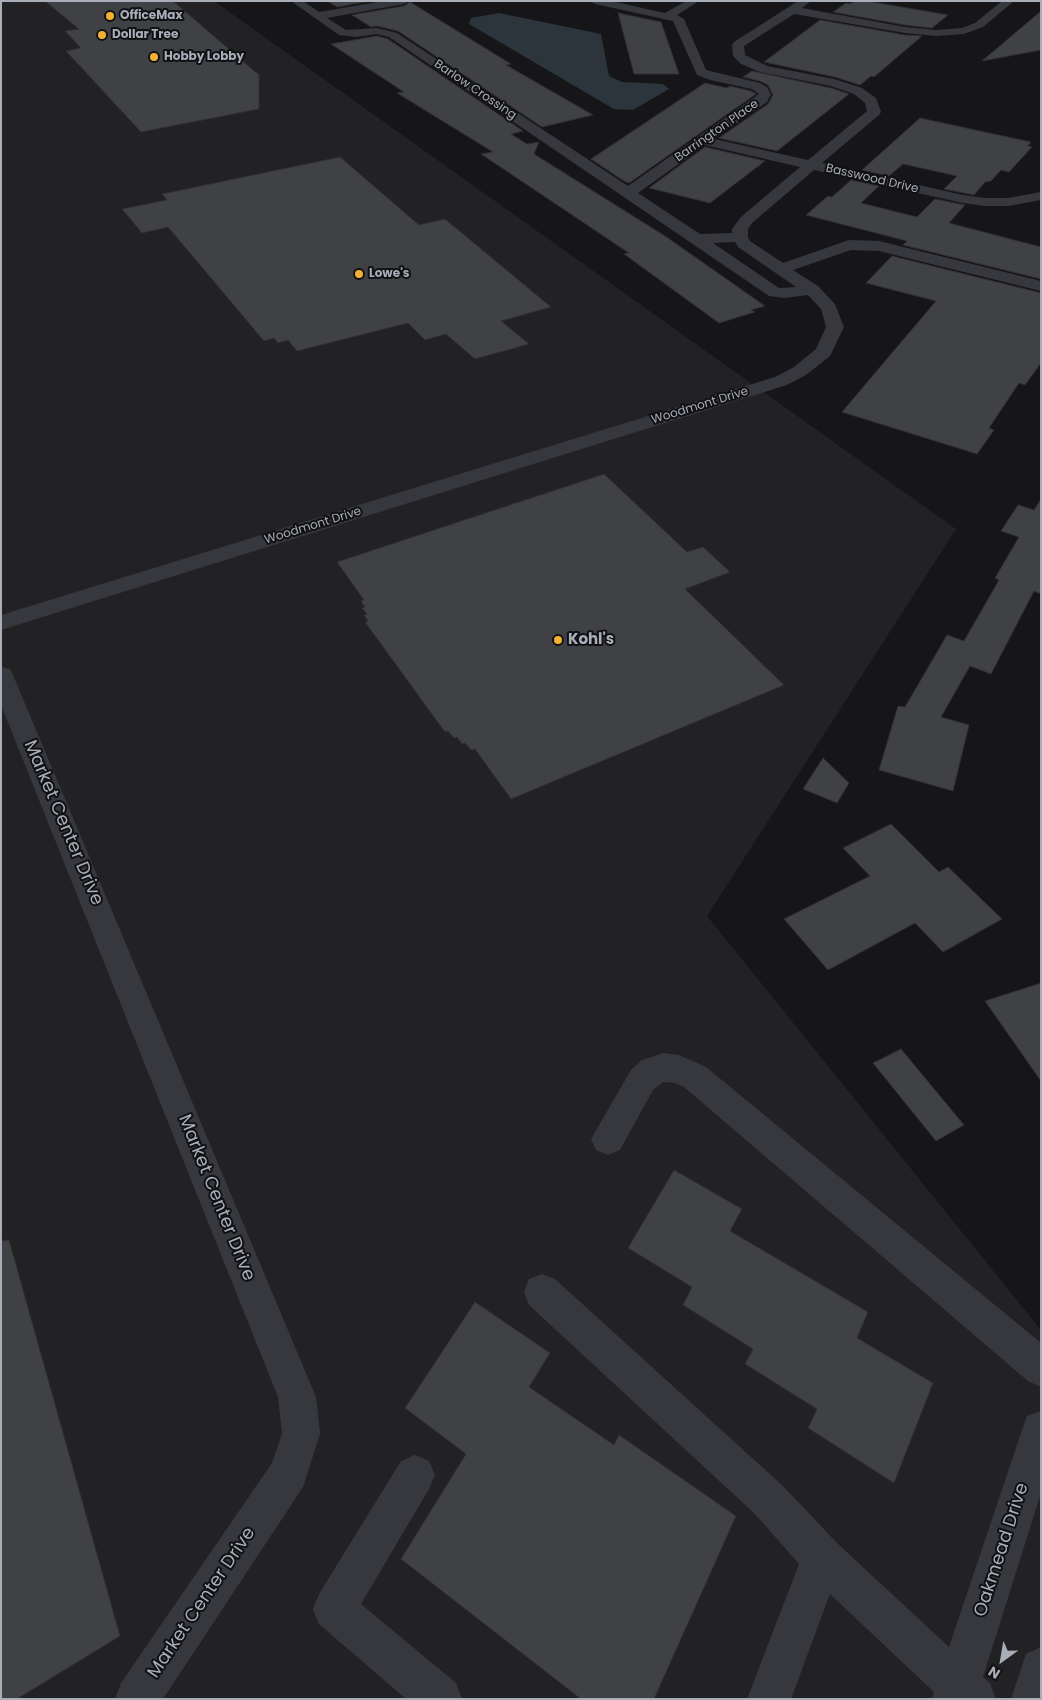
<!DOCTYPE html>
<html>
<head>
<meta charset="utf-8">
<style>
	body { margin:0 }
	#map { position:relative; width:1042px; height:1700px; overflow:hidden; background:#161618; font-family:Poppins,sans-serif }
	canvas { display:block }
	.frame { position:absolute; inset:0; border:2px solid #a8adb8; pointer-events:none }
	.north { position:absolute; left:977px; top:1635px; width:50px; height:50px; -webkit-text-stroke:4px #111113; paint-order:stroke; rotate:212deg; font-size:14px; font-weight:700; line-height:20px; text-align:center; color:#a8adb8 }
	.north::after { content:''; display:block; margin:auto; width:18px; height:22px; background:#a8adb8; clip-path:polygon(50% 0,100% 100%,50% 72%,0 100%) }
</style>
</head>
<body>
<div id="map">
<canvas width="1042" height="1700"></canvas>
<div class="frame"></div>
<div class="north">N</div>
</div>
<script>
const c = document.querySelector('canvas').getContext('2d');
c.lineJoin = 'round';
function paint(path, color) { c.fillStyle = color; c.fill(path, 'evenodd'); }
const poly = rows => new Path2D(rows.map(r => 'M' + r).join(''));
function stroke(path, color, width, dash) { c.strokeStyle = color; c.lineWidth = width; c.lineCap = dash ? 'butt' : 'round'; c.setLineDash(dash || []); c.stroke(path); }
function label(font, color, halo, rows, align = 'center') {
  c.font = font + ' Poppins,sans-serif'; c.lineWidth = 4; c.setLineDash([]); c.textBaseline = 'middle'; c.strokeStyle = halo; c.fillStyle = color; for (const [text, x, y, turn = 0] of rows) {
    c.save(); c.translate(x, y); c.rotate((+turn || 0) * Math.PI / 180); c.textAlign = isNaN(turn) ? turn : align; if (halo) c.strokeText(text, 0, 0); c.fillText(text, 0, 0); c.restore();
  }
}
const built = poly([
	[1,1,214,1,956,529,707,916,1041,1330,1041,1699,1,1699]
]);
const water = poly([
	[499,13,601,34,609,76,622,82,663,84,669,89,633,110,614,109,607,105,469,24,471,18]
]);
const building = poly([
	[45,1,173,1,259,75,259,109,141,132,66,51,81,48,65,31,79,29,45,1],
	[327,1,370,1,337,7,327,1],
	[854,1,867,1,948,15,932,28,905,25,833,12,846,3,850,4,854,1],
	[410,2,511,64,506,65,593,115,542,127,398,31,377,26,371,27,352,15,404,6,410,2],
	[1041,11,1041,50,982,61,1041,11],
	[618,13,661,22,679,74,634,74,618,13],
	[820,20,905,35,922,36,874,77,871,76,860,85,835,77,764,62,820,20],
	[377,36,388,39,523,131,511,134,527,144,539,142,534,154,665,236,765,306,751,310,755,312,719,323,624,254,629,253,481,154,493,152,397,93,404,92,331,44,377,36],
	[752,71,831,88,849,94,777,151,719,138,768,104,773,95,768,85,760,81,743,77,752,71],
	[705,83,727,88,730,86,751,91,756,94,629,183,624,181,591,159,705,83],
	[920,118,1031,142,1028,146,1032,147,1009,172,1001,170,991,181,985,182,974,195,944,189,957,176,903,164,889,176,862,170,920,118],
	[705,147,765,161,710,203,649,188,705,147],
	[340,157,419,225,445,219,551,307,501,321,529,344,475,359,446,334,425,340,408,323,297,351,288,340,278,343,274,338,264,341,168,227,142,233,122,209,167,200,162,194,340,157],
	[851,180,879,186,861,203,917,217,935,199,965,205,949,223,1041,247,1041,279,903,245,907,241,806,215,828,196,832,197,851,180],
	[892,256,1041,293,1041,363,1025,385,1019,383,989,428,994,430,977,454,842,412,936,301,866,283,892,256],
	[604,474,687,552,703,547,730,572,685,589,784,685,511,799,475,749,471,750,465,743,462,744,457,737,454,738,448,731,445,732,365,622,368,621,364,615,367,614,362,608,365,607,361,601,364,600,337,562,604,474],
	[1041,499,1041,594,1034,591,991,674,970,666,941,717,969,725,953,791,879,770,898,706,905,707,947,635,964,641,999,580,995,578,1019,537,1001,531,1018,505,1034,510,1041,499],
	[823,758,849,783,837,803,803,789,823,758],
	[891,824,939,872,948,867,1002,919,943,952,915,923,828,970,784,919,870,876,843,848,891,824],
	[1041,983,1041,1081,985,1001,1041,983],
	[901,1049,964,1125,936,1141,873,1063,901,1049],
	[674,1170,742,1209,730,1231,868,1312,857,1338,933,1383,894,1483,808,1428,817,1409,745,1364,753,1349,683,1305,692,1287,628,1248,674,1170],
	[9,1240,120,1636,17,1699,1,1699,1,1241,9,1240],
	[475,1302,550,1353,529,1387,614,1445,619,1435,736,1516,654,1699,581,1699,401,1559,466,1454,405,1408,475,1302]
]);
const minor = poly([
	[291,1,303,1,319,12,383,1,409,1,404,4,327,18,346,30,377,28,397,33,628,186,759,94,752,89,710,80,697,75,673,21,595,4,590,1,611,1,665,13,686,1,699,1,677,15,684,19,706,70,760,83,767,87,771,94,767,102,714,139,808,160,867,111,865,103,854,94,831,86,760,72,741,64,733,56,732,45,734,42,798,1,811,1,802,8,905,27,936,30,962,28,975,23,1002,1,1014,1,983,27,964,34,936,36,905,33,794,14,744,46,745,55,767,66,834,79,862,88,876,98,881,112,879,115,822,163,963,195,985,198,1008,198,1041,192,1041,200,1008,206,985,206,963,203,814,170,752,223,748,229,748,237,750,241,783,263,849,240,879,241,1041,281,1041,291,879,251,851,250,793,270,818,286,835,304,844,327,830,356,806,375,787,385,1,630,1,615,775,377,794,367,816,349,826,327,821,309,808,295,784,298,769,296,389,37,377,34,356,37,339,35,291,1],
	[705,145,800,167,741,217,732,229,732,233,700,234,638,193,705,145],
	[735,242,738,247,796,287,779,288,713,243,735,242],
	[1,667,10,669,13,675,316,1397,320,1434,303,1487,163,1699,115,1699,121,1683,272,1463,282,1434,278,1397,1,705,1,667],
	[664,1053,679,1055,706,1067,1041,1343,1041,1387,1028,1381,684,1087,675,1083,663,1082,653,1090,620,1150,608,1155,596,1150,591,1139,631,1070,642,1060,664,1053],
	[542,1274,555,1279,783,1486,837,1543,949,1647,1022,1430,1027,1416,1041,1411,1041,1493,983,1677,990,1683,996,1699,932,1699,934,1692,830,1594,791,1699,747,1699,799,1564,755,1514,529,1305,524,1292,529,1279,542,1274],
	[415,1455,429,1461,435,1475,429,1489,361,1604,456,1683,462,1699,406,1699,319,1624,313,1609,319,1594,401,1461,415,1455],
	[1041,1647,1041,1699,1011,1699,1026,1654,1041,1647]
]);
const markers = [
	[110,16,5,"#f2b134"],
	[102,35,5,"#f2b134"],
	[154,57,5,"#f2b134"],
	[359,274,5,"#f2b134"],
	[558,640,5,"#f2b134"]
];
const farPoinames = [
	["OfficeMax",120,16],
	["Dollar Tree",112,35],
	["Hobby Lobby",164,57],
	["Lowe's",369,274]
];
const farStreetnames = [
	["Barlow Crossing",475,90,34],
	["Barrington Place",717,131,-35],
	["Basswood Drive",872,179,13],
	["Woodmont Drive",700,406,-17],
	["Woodmont Drive",313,526,-17]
];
const poiNames = [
	["Kohl's",568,640]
];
const nearStreetnames = [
	["Market Center Drive",63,823,67],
	["Market Center Drive",216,1198,68],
	["Oakmead Drive",1002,1550,-72],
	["Market Center Drive",202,1603,-56]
];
paint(built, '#222225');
paint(water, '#2c353c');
paint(building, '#404145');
stroke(building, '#303034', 1);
paint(minor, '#37383d');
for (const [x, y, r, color] of markers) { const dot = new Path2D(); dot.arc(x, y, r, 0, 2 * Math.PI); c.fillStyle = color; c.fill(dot); stroke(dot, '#111113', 2); }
label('bold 12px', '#a8adb8', '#111113', farPoinames, 'left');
label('12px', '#a8adb8', '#111113', farStreetnames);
label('bold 15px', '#a8adb8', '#111113', poiNames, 'left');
label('18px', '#a8adb8', '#111113', nearStreetnames);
</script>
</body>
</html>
